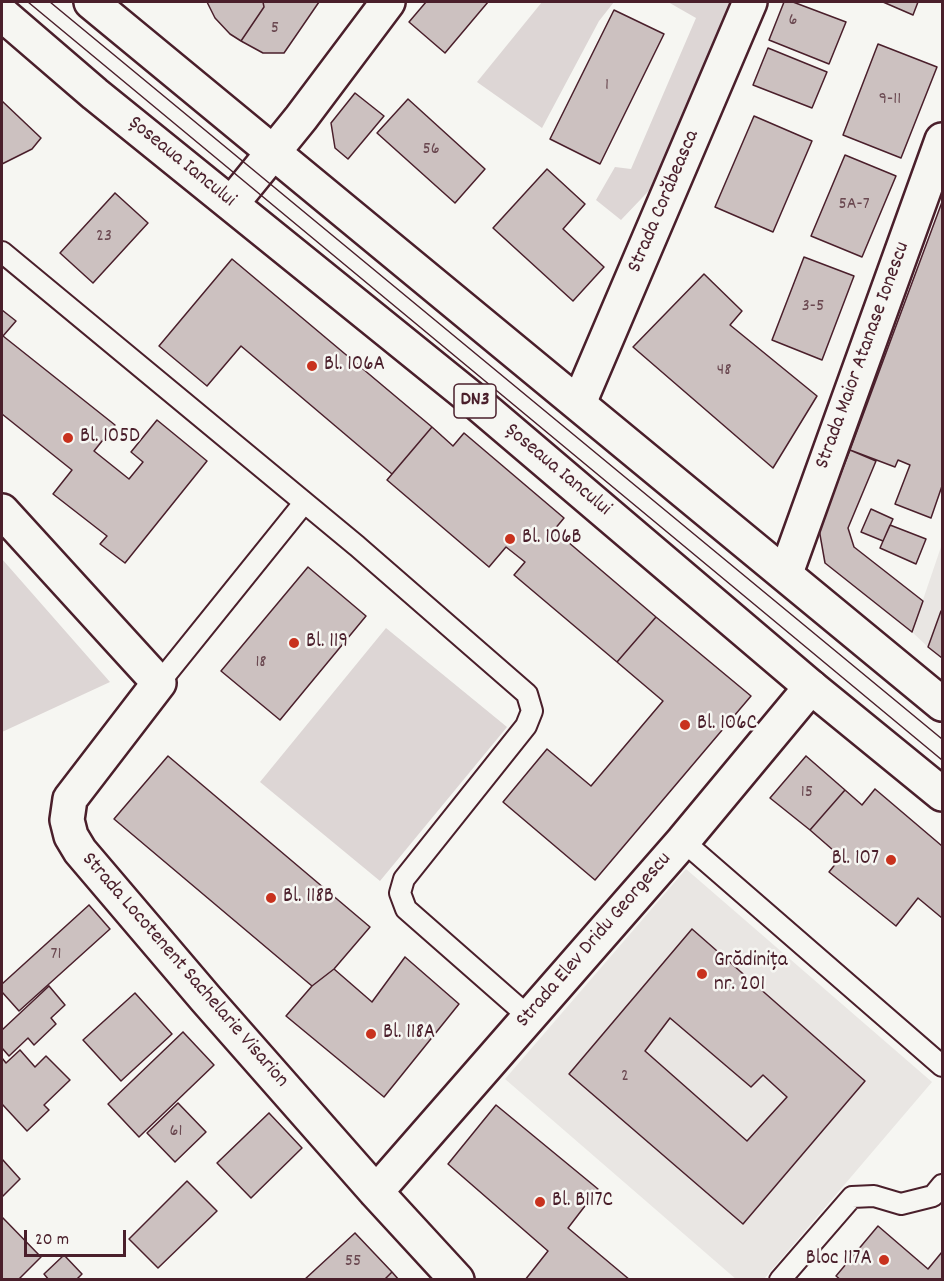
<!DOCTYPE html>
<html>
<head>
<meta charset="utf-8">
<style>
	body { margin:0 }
	#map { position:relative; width:944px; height:1281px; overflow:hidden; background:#f6f6f2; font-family:Dekko,sans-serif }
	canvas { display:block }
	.frame { position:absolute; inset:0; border:3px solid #4a1f2b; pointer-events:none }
	.scale { position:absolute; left:24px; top:1230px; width:102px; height:27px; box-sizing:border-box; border:3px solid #4a1f2b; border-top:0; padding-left:8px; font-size:18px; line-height:21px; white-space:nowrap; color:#4a1f2b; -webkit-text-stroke:4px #f6f6f2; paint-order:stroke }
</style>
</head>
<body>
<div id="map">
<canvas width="944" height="1281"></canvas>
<div class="frame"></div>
<div class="scale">20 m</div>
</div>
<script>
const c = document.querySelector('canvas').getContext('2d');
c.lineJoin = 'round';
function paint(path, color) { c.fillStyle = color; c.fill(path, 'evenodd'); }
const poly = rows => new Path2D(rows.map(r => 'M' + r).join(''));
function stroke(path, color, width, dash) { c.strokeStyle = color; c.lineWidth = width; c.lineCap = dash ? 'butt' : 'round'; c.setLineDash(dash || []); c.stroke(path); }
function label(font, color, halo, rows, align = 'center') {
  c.font = font + ' Dekko,sans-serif'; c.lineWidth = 5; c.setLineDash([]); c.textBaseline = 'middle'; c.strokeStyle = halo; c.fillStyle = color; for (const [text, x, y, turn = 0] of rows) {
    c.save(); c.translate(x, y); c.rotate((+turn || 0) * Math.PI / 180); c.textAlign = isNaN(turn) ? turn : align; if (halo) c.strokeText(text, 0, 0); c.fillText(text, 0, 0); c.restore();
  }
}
const built = poly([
	[942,544,942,612,941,611,928,647,912,632],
	[686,869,932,1082,764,1279,737,1280,505,1079]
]);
const green = poly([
	[542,2,614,2,599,21,542,128,477,82],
	[668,2,735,2,661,178,621,220,596,200,615,167,631,169,696,18],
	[2,559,110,682,2,732],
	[386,628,507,727,380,881,260,782]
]);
const building = poly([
	[207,2,263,2,264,7,241,41,230,34,215,18,207,2],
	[263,2,319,2,284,53,263,53,241,41,264,7,263,2],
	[426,2,488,2,445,53,409,22,426,2],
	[784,2,793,2,846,22,829,64,769,40,784,2],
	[883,2,918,2,913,15,883,2],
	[614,10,664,34,600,164,550,139,614,10],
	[878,44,937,67,901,158,843,135,878,44],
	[768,48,827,72,812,108,753,85,768,48],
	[355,93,384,116,348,159,335,148,331,123,355,93],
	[408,99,485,169,455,203,377,133,408,99],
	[2,101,41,138,32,149,2,164,2,101],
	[754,116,812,141,773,232,715,207,754,116],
	[845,155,896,176,862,257,811,236,845,155],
	[547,169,585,204,563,229,604,267,573,301,493,228,547,169],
	[115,193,148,223,93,283,60,253,115,193],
	[942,202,942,486,931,518,895,504,910,465,898,460,895,467,850,450,942,202],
	[804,257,854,276,822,360,772,340,804,257],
	[232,259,432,427,392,474,241,346,207,386,159,346,232,259],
	[704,274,742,311,730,325,817,396,773,468,633,347,704,274],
	[2,310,16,321,3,336,115,425,94,451,129,479,143,462,131,452,157,420,207,461,125,563,100,544,107,536,53,494,72,470,2,414,2,310],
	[432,427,453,446,464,433,564,518,554,530,656,617,617,662,514,575,525,562,506,547,489,567,387,480,432,427],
	[850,450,876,461,848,528,854,547,923,601,912,632,825,563,819,529,850,450],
	[871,509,893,519,883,541,861,532,871,509],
	[890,525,926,539,916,564,880,548,890,525],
	[308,567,366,616,280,720,221,671,308,567],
	[941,611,942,612,942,658,928,647,941,611],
	[656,617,751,696,595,880,503,802,547,749,591,786,663,701,617,662,656,617],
	[168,756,370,927,334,969,312,986,114,819,168,756],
	[806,756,845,790,810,830,770,798,806,756],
	[875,789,942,846,942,918,918,898,896,926,829,872,841,857,810,830,845,790,862,805,875,789],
	[89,905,110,929,19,1011,2,992,2,984,89,905],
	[692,929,865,1081,743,1224,569,1074,692,929],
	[670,1018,751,1087,763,1075,787,1097,747,1141,645,1051,670,1018],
	[405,957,459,1004,384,1097,286,1016,312,986,334,969,372,1002,405,957],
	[49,986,65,1005,51,1018,56,1024,34,1045,28,1038,9,1056,2,1048,2,1030,49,986],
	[135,993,172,1034,121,1081,83,1040,135,993],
	[183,1032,214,1065,139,1137,108,1104,183,1032],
	[20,1050,35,1067,46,1056,70,1080,44,1105,49,1110,27,1131,2,1104,2,1058,6,1063,20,1050],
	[178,1103,206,1132,175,1162,147,1133,178,1103],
	[496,1105,598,1189,568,1228,630,1280,525,1280,548,1251,448,1164,496,1105],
	[269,1113,302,1148,251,1198,217,1163,269,1113],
	[2,1159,20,1179,2,1197,2,1159],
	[187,1181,217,1211,158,1268,129,1239,187,1181],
	[2,1217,41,1257,18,1280,2,1280,2,1217],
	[878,1226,928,1269,942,1252,942,1280,841,1280,836,1276,878,1226],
	[355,1233,392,1272,384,1280,304,1280,355,1233],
	[64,1255,82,1274,76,1280,49,1280,44,1274,64,1255],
	[392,1272,399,1280,384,1280,392,1272]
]);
const lane = poly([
	[2,252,357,546,527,694,532,711,526,726,404,879,400,893,406,909,529,1017],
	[159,683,304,503],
	[683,841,942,1066],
	[780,1280,852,1197,874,1196,901,1204,933,1196,942,1185]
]);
const street = poly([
	[232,203,301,118,388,2],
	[579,403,750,2],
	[2,511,159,683,70,799,67,820,71,836,80,851,206,999,376,1192,457,1280],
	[786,573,942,140],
	[376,1192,683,841,811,687]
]);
const primary = poly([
	[91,2,942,704],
	[2,14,95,94,476,402,811,687,942,794]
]);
const tram = poly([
	[28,2,942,760],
	[50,2,942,739]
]);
const markers = [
	[312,366,6,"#c8321e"],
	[68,438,6,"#c8321e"],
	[510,539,6,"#c8321e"],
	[294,643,6,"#c8321e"],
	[685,725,6,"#c8321e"],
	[891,860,6,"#c8321e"],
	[271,898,6,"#c8321e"],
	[702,974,6,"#c8321e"],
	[371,1034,6,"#c8321e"],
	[540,1202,6,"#c8321e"],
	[884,1260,6,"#c8321e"]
];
const numberNames = [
	["6",793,22],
	["5",275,30],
	["1",607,87],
	["9-11",890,101],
	["56",431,151],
	["5A-7",854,206],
	["23",104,238],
	["3-5",813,308],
	["48",724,372],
	["18",261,664],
	["15",807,794],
	["71",56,956],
	["2",625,1078],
	["61",176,1133],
	["55",353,1263]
];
const shields = [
	[475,401,42]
];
const shieldNames = [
	["DN3",475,401]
];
const streetNames = [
	["Șoseaua Iancului",181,163,39],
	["Strada Corăbeasca",665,202,-67],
	["Strada Maior Atanase Ionescu",864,356,-70],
	["Șoseaua Iancului",557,471,40],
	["Strada Elev Dridu Georgescu",595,941,-49],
	["Strada Locotenent Sachelarie Visarion",184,971,49]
];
const poiNames = [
	["Bl. 106A",324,366],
	["Bl. 105D",80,438],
	["Bl. 106B",522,539],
	["Bl. 119",306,643],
	["Bl. 106C",697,725],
	["Bl. 107",879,860,"right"],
	["Bl. 118B",283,898],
	["Grădinița",714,962],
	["nr. 201",714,986],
	["Bl. 118A",383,1034],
	["Bl. B117C",552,1202],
	["Bloc 117A",872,1260,"right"]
];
paint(built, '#e9e6e3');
paint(green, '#ddd6d5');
paint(building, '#ccc1c0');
stroke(building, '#4a1f2b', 1.5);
stroke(lane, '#4a1f2b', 24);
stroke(street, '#4a1f2b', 38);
stroke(primary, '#4a1f2b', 38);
stroke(lane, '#f6f6f2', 20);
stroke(street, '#f6f6f2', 33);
stroke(primary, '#f6f6f2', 33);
stroke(tram, '#4a1f2b', 1.5);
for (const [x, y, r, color] of markers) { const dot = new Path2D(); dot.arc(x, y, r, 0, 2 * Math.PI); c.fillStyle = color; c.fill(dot); stroke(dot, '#f6f6f2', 2); }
label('18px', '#6a4850', null, numberNames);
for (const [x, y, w] of shields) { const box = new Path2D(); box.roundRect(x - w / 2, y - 17, w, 34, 4.5); c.fillStyle = '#f6f6f2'; c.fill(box); stroke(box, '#4a1f2b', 1.5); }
label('bold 20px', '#4a1f2b', null, shieldNames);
label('21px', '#4a1f2b', '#f6f6f2', streetNames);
label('21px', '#4a1f2b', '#f6f6f2', poiNames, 'left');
</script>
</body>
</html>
